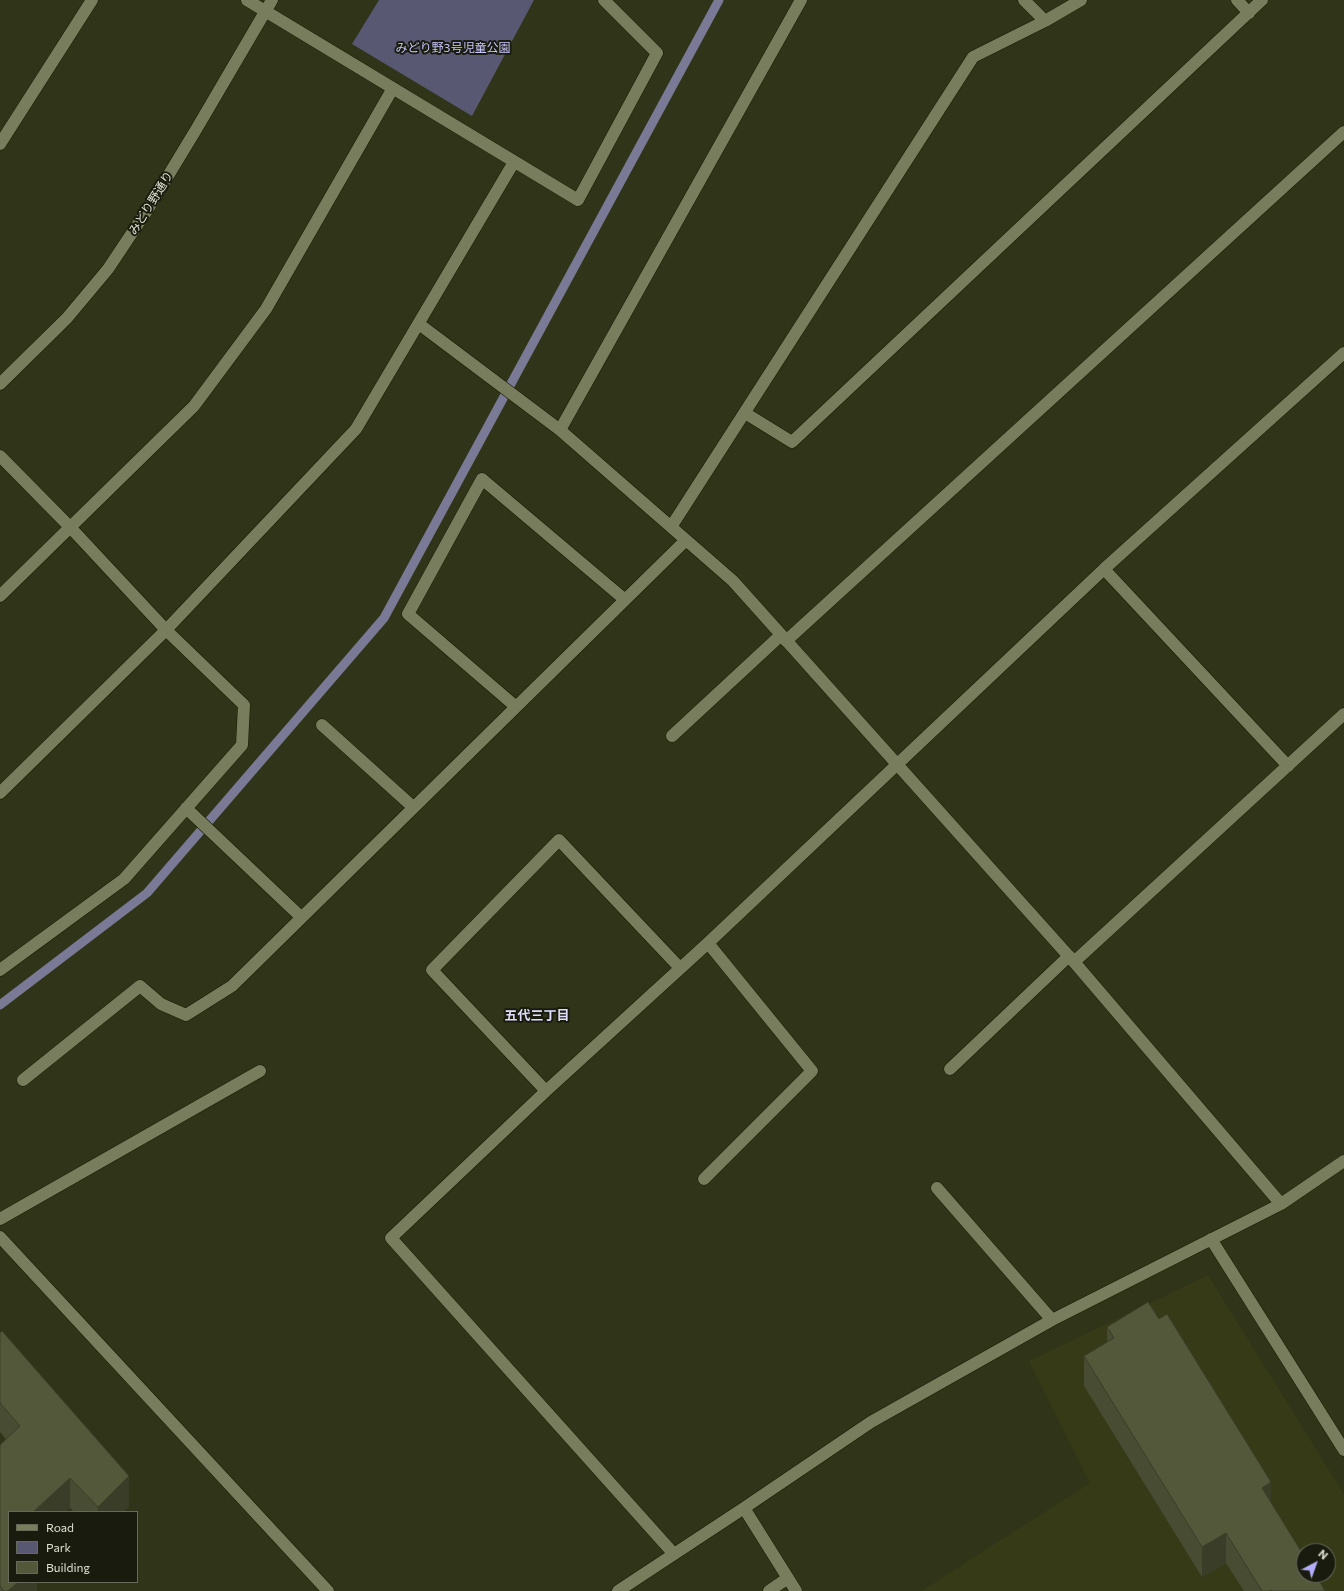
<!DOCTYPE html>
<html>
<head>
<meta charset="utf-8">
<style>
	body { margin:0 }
	#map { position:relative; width:1344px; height:1591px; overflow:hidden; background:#303418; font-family:Commissioner,sans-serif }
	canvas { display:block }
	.legend { position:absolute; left:8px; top:1511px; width:130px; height:72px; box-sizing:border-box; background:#191b0e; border:1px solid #676a5b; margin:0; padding:5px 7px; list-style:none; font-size:12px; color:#dde0cf }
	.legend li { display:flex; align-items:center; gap:8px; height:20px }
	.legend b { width:20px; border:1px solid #676a5b }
	.north { position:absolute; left:1296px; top:1543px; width:40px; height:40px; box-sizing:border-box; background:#191b0e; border:1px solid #676a5b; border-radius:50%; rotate:41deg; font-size:11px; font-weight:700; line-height:16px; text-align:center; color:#dde0cf }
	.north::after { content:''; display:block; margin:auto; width:14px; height:18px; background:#b2adf9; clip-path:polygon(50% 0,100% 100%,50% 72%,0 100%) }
</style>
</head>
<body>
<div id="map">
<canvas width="1344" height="1591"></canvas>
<ul class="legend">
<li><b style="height:5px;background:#787d5e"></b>Road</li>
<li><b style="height:11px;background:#595872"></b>Park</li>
<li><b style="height:11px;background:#53583a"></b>Building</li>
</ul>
<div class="north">N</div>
</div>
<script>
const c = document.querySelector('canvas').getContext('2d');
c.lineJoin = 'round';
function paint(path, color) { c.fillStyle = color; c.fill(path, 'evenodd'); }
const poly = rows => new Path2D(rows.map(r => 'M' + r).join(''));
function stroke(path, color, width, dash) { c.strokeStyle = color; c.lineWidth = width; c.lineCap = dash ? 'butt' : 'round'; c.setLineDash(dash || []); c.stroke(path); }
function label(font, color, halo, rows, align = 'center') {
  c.font = font + ' Commissioner,"Noto Sans JP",sans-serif'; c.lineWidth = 4; c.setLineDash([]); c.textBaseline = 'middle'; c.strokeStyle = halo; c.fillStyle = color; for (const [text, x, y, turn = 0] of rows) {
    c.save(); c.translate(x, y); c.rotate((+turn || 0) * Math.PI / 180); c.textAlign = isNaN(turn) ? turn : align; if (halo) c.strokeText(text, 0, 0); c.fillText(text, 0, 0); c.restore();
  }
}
const built = poly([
	[1208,1275,1344,1494,1344,1591,921,1591,1090,1483,1029,1361],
	[1304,1551,1328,1551,1328,1575,1304,1575]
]);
const green = poly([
	[379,0,534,0,472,116,352,44]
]);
const stream = poly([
	[0,1005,147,893,384,618,719,0]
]);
const minor = poly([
	[247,0,578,200,657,53,604,0],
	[801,0,560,430,733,581,1074,962,1344,714],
	[1024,0,1045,21],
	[1237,0,1249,13],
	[0,144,92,0],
	[419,324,560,430],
	[0,384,67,318,108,269,148,209,197,128,272,0],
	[745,413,792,442,1262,0],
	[0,456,70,527,166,630,244,705,242,745,124,879,0,970],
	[671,527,973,57,1045,21,1081,0],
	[1104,569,1288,766],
	[0,596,194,406,266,309,393,88],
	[786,641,1344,132],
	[515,706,408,614,482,479,624,599],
	[322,725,413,807],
	[672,736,781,635],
	[0,793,166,630,356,429,514,162],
	[186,808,301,917],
	[950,1069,1069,956,1281,1204],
	[23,1080,140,986,161,1004,186,1015,232,986,686,540],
	[546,1091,432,970,559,840,680,968],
	[704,1179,812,1071,708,943],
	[937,1188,1052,1320],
	[0,1219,260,1071],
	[0,1237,328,1591],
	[1211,1239,1344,1450],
	[744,1508,796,1591],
	[673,1553,391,1238,546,1091,708,943,1104,569,1344,353],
	[618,1591,744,1508,871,1422,1052,1320,1281,1204,1344,1161],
	[769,1591,788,1578]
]);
const wall = poly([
	[1107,1327,1271,1503,1325,1591,1244,1591,1226,1563,1202,1577,1084,1386,1084,1356,1107,1342],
	[0,1333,129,1506,123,1512,74,1512,70,1508,9,1512,37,1582,37,1591,0,1591,0,1445,6,1439,0,1432]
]);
const shadedWall = poly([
	[129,1476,129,1506,123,1512,98,1512,98,1507],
	[70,1478,70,1508,65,1512,33,1512],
	[1271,1482,1271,1512,1262,1488],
	[1226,1533,1226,1563,1202,1577,1202,1547],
	[18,1582,37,1582,37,1591,8,1591]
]);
const building = poly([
	[1148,1302,1159,1319,1167,1314,1271,1482,1262,1488,1304,1556,1304,1575,1316,1575,1325,1591,1272,1591,1272,1590,1270,1591,1262,1591,1226,1533,1202,1547,1084,1356,1114,1338,1107,1327,1148,1302],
	[2,1331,129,1476,98,1507,70,1478,33,1512,9,1512,9,1582,18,1582,8,1591,4,1591,0,1586,0,1445,20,1426,0,1403,0,1333,2,1331]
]);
const parkNames = [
	["みどり野3号児童公園",453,48]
];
const streetNames = [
	["みどり野通り",151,203,-58]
];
const neighbourhoodNames = [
	["五代三丁目",537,1016]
];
paint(built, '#363a16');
paint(green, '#595872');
stroke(stream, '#7a7996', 9);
stroke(minor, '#191b01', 13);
stroke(minor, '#787d5e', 12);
paint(wall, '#474c32');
paint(shadedWall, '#3a3e29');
paint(building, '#53583a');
stroke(building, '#3a3e29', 1);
label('12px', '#c8c6fc', '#191b0e', parkNames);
label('12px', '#dde0cf', '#191b0e', streetNames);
label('bold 13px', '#deddfb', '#191b0e', neighbourhoodNames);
</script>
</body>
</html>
